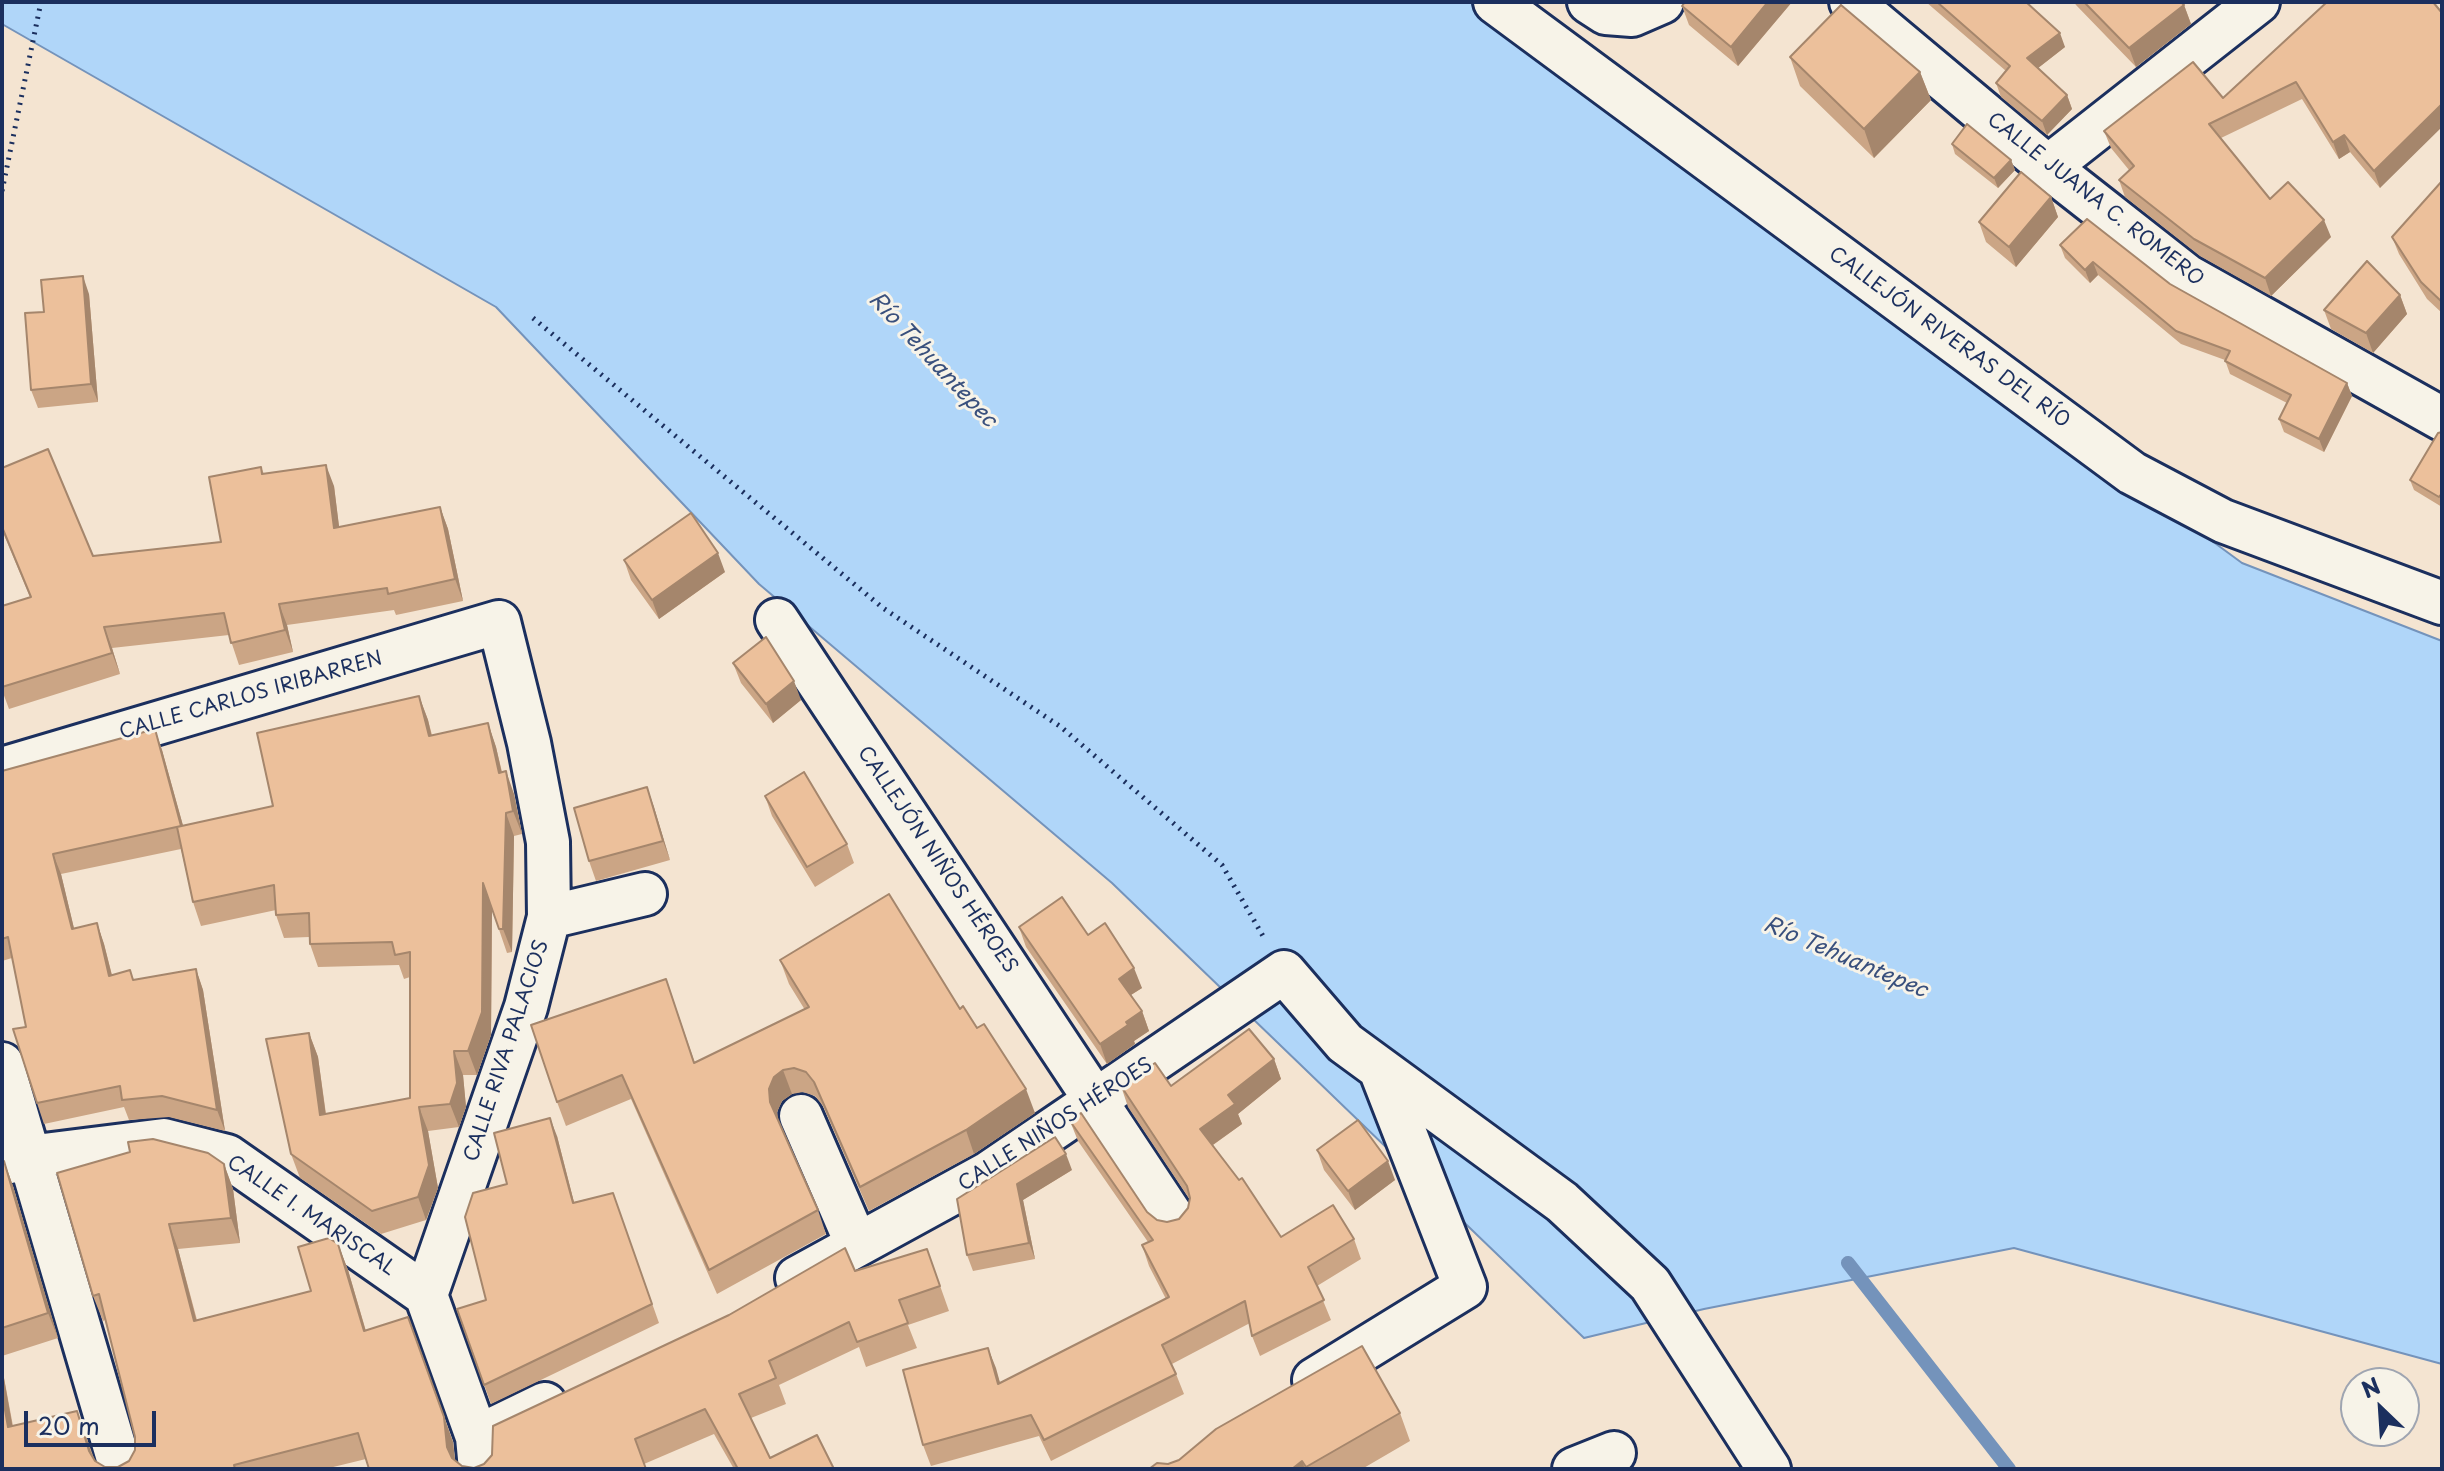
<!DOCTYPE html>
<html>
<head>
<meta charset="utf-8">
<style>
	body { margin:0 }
	#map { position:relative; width:2444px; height:1471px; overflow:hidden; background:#f4e4d1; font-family:"Playpen Sans",sans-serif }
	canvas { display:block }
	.frame { position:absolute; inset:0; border:4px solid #1b2f5e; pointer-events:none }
	.north { position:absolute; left:2340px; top:1367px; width:80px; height:80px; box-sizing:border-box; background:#f7f3e8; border:2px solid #9fa5b1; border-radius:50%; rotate:335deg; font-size:22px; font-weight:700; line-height:32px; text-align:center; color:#1b2f5e }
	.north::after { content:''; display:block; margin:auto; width:28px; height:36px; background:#1b2f5e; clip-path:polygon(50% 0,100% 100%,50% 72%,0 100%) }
	.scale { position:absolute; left:24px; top:1411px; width:132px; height:36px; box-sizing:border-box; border:4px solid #1b2f5e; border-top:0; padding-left:10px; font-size:24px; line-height:28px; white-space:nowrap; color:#1b2f5e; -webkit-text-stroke:6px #f7f3e8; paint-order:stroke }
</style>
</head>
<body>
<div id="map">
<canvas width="2444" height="1471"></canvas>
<div class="frame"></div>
<div class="north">N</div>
<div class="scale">20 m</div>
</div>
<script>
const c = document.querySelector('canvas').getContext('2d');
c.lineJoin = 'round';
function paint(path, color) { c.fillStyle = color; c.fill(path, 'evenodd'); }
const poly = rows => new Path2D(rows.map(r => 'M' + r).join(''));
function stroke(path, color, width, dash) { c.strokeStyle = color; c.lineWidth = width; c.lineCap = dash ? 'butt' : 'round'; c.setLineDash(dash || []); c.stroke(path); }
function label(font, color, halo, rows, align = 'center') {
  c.font = font + ' "Playpen Sans",sans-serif'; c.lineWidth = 6; c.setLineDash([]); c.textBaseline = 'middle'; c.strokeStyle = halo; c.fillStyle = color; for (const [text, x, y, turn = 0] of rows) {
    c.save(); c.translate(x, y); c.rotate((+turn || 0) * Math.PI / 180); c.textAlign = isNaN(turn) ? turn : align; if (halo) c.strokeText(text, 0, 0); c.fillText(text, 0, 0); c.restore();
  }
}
const water = poly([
	[2,2,1479,2,2242,563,2442,641,2442,1364,2014,1248,1704,1309,1584,1338,1112,883,759,584,496,307,2,24,2,2]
]);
const stream = poly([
	[1848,1263,2009,1469]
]);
const path = poly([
	[2,191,41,2],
	[533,318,883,608,1061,727,1222,865,1263,936]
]);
const street = poly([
	[1495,2,2132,473,2223,521,2442,603],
	[1589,2,1606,13,1632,15,1662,2],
	[1851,2,2048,167,2187,276,2442,419],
	[2048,167,2258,2],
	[777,620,1174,1219],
	[2,769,499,622,529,743,548,842,549,917,526,1007,426,1295,477,1437,480,1469],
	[549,917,645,894],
	[2,1064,121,1469],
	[801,1116,857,1245],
	[2,1164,28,1157,164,1140,227,1156,426,1295],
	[797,1278,987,1174,1284,972,1345,1043,1562,1202,1650,1284,1769,1469],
	[1314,1380,1465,1287,1380,1069],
	[477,1437,545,1404],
	[1574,1469,1614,1453]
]);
const wall = poly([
	[1792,2,1738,66,1689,25,1682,6],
	[1926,2,2026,2,2065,47,2038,68,2067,95,2072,109,2047,135,2001,97,1996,83,2006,71],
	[2074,2,2181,2,2184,5,2191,24,2136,67,2076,5],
	[2324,2,2433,2,2380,188,2350,152,2339,159,2302,99,2221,138,2270,199,2331,237,2271,296,2200,256,2125,197,2119,180,2129,170,2111,148,2104,131,2223,98,2325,4],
	[1790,57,1920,72,1931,100,1874,158,1800,86],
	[1952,144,2011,160,2015,170,1998,188,1955,154],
	[2442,181,2442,313,2427,299,2399,254,2392,237],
	[2051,197,2058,217,2016,267,1986,242,1979,222],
	[2060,245,2170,284,2347,383,2352,396,2324,452,2284,432,2279,419,2287,403,2230,374,2225,360,2181,344,2098,275,2090,283,2065,258],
	[89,294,98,402,38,408,31,390,44,312],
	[2400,295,2407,314,2373,353,2331,329,2324,310],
	[2442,432,2442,507,2414,490,2410,480],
	[261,467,264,474,334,486,339,527,440,507,448,529,463,601,396,615,394,610,287,625,293,652,239,665,229,635,112,648,120,674,9,709,2,690,2,606,30,597,2,530,2,468,93,556,221,542],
	[624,560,725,572,659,619,631,580],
	[733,663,801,700,773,723,741,683],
	[419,696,428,720,432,735,488,723,496,747,502,772,514,794,522,834,514,836,512,952,507,953,492,909,491,1035,477,1075,463,1075,466,1107,459,1127,428,1131,438,1188,426,1220,381,1234,300,1178,291,1154,309,1033,318,1057,326,1114,410,1098,410,977,404,979,399,965,318,967,310,944,309,937,284,938,276,915,276,910,201,926,193,902,181,849,61,874,74,929,97,923,104,944,112,975,134,980,196,969,203,990,225,1131,169,1117,129,1120,124,1107,44,1124,37,1103,26,1027,12,958,2,961,2,771,162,750,183,826,273,806],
	[647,787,670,860,596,881,589,861],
	[765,796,847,844,854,863,815,887,772,816],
	[1019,927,1088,935,1142,988,1131,995,1142,1011,1149,1031,1134,1041,1135,1044,1107,1064,1026,947],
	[780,960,960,1009,1035,1113,974,1154,869,1211,823,1106,815,1096,803,1092,792,1094,782,1101,777,1112,778,1120,818,1210,826,1234,717,1294,631,1099,566,1126,557,1102,666,979,695,1063,805,1010,789,984],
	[1274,1059,1281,1079,1238,1114,1242,1124,1213,1145,1281,1237,1354,1239,1361,1259,1317,1286,1331,1320,1260,1356,1252,1336,1250,1323,1172,1364,1184,1394,1051,1461,1039,1436,931,1466,923,1445,988,1348,1000,1383,1166,1299,1149,1266,1142,1245,1148,1242,1078,1141,1070,1121,1147,1212,1157,1220,1167,1222,1179,1219,1188,1208,1190,1200,1128,1107,1121,1086,1171,1086],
	[557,1136,574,1202,613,1193,659,1323,491,1404,457,1309,486,1300,507,1184],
	[153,1139,208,1153,224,1164,233,1189,240,1243,178,1249,197,1320,311,1291,298,1247,329,1238,338,1244,348,1270,366,1331,408,1317,453,1442,455,1461,462,1466,474,1468,484,1464,492,1455,493,1426,729,1315,845,1248,855,1271,927,1249,949,1311,908,1325,917,1348,866,1367,859,1347,779,1385,786,1404,751,1418,770,1458,817,1435,834,1469,734,1469,714,1434,644,1464,646,1469,369,1469,366,1459,325,1469,2,1469,2,1367,13,1426,77,1411,95,1461,105,1467,118,1467,129,1461,135,1450,135,1437,105,1320,103,1321,93,1296,57,1173,130,1152,128,1142],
	[1317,1150,1395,1180,1355,1210,1324,1170],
	[2,1161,4,1161,13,1186,58,1338,2,1356],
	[1072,1170,1023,1200,1035,1259,973,1271,967,1255,957,1199],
	[1400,1413,1410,1441,1362,1469,1149,1469]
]);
const shadedWall = poly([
	[1768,2,1792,2,1738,66,1731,47],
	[2184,5,2191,24,2136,67,2129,48],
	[2060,33,2065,47,2033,72,2027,58],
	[1920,72,1931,100,1874,158,1864,129],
	[2067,95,2072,109,2047,135,2042,121],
	[2442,104,2442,127,2380,188,2374,171],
	[2344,135,2350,152,2339,159,2333,142],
	[2011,160,2015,170,1998,188,1994,178],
	[2051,197,2058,217,2016,267,2009,247],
	[2324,220,2331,237,2271,296,2265,278],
	[2093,262,2098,275,2090,283,2085,270],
	[83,276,89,294,98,402,91,384],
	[2400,295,2407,314,2373,353,2366,333],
	[2347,383,2352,396,2324,452,2319,439],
	[326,465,334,486,342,550,334,528],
	[440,507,448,529,463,601,455,579],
	[718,553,725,572,659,619,652,600],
	[279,604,287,625,293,652,285,630],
	[104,627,112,648,120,674,112,653],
	[794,681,801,700,773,723,766,704],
	[419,696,428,720,437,760,429,736],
	[488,723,496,747,507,796,499,773],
	[155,729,162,750,189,847,181,827],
	[506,771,514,794,522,834,513,811],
	[647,787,654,807,670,860,663,841],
	[506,813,514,836,512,952,503,929],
	[53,854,61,874,79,949,72,929],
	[483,883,492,907,491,1035,477,1075,468,1051],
	[97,923,104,944,117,996,109,976],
	[1134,968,1142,988,1126,998,1119,979],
	[196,969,203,990,225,1131,217,1110],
	[1142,1011,1149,1031,1134,1041,1135,1044,1107,1064,1100,1044,1126,1022],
	[309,1033,318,1057,329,1139,320,1115],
	[454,1051,463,1075,466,1107,459,1127,450,1104],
	[1274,1059,1281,1079,1238,1114,1242,1124,1207,1149,1200,1129,1228,1095],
	[783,1070,792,1094,782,1101,777,1112,779,1126,770,1102,769,1089,774,1077],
	[1026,1089,1035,1113,974,1154,966,1130],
	[419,1107,428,1131,438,1188,426,1220,418,1197],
	[550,1118,557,1136,579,1222,573,1203],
	[1066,1154,1072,1170,1023,1200,1035,1259,1029,1243,1017,1184],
	[4,1161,13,1186,58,1338,48,1313],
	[1388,1161,1395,1180,1355,1210,1348,1191],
	[224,1164,233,1189,240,1243,231,1218],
	[169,1224,178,1249,203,1346,194,1321],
	[338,1244,348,1270,373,1356,364,1331],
	[408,1317,453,1442,456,1469,447,1447],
	[988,1348,996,1368,1006,1405,998,1384],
	[2,1367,17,1452,8,1427,2,1393],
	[77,1411,86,1436,96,1469,89,1451],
	[1302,1461,1305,1469,1292,1469]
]);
const building = poly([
	[1685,2,1768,2,1731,47,1682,6,1685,2],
	[1937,2,2026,2,2060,33,2027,58,2067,95,2042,121,1996,83,2010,66,1937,2],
	[2084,2,2181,2,2184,5,2129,48,2084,2],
	[2327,2,2433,2,2442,13,2442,104,2374,171,2344,135,2333,142,2296,82,2209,124,2270,199,2288,182,2324,220,2265,278,2194,239,2119,180,2134,166,2104,131,2193,62,2223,98,2327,2],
	[1841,5,1920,72,1864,129,1790,57,1841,5],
	[1967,124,2011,160,1994,178,1952,144,1967,124],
	[2021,172,2051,197,2009,247,1979,222,2021,172],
	[2442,181,2442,302,2421,282,2392,237,2442,181],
	[2087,219,2170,284,2347,383,2319,439,2279,419,2291,395,2225,361,2230,351,2176,331,2093,262,2085,270,2060,245,2087,219],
	[2367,261,2400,295,2366,333,2324,310,2367,261],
	[83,276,91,384,31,390,25,313,44,312,41,280,83,276],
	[2442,432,2442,493,2439,497,2410,480,2438,433,2442,432],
	[48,449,93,556,221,542,209,477,261,467,262,474,326,465,334,528,440,507,455,579,388,594,387,588,279,604,285,630,231,643,224,613,104,627,112,653,2,687,2,606,31,597,2,527,2,468,48,449],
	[691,513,718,553,652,600,624,560,691,513],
	[766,637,794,681,766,704,733,663,766,637],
	[419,696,429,736,488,723,499,773,506,771,513,811,506,813,503,929,499,929,483,883,482,1012,468,1051,454,1051,457,1083,450,1104,419,1107,429,1165,418,1197,372,1211,291,1154,266,1039,309,1033,320,1115,410,1098,410,952,395,955,392,942,310,944,309,913,276,915,274,885,193,902,177,827,273,806,257,733,419,696],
	[155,729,181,826,53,854,72,929,97,923,109,976,130,970,133,980,196,969,217,1110,162,1096,122,1100,120,1086,37,1103,13,1029,26,1027,8,937,2,939,2,771,155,729],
	[804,772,847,844,807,867,765,796,804,772],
	[647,787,663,841,589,861,574,808,647,787],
	[889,894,960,1009,963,1006,977,1028,984,1024,1026,1089,966,1130,860,1187,814,1082,806,1072,794,1068,783,1070,774,1077,769,1089,770,1102,818,1210,709,1270,622,1075,557,1102,531,1025,666,979,694,1063,809,1007,780,960,889,894],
	[1062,897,1088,935,1105,923,1134,968,1119,979,1142,1011,1126,1022,1128,1025,1100,1044,1019,927,1062,897],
	[1249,1029,1274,1059,1228,1095,1235,1104,1200,1129,1239,1180,1242,1178,1281,1237,1333,1205,1354,1239,1308,1267,1324,1300,1252,1336,1245,1301,1162,1345,1176,1374,1044,1440,1031,1415,923,1445,903,1370,988,1348,998,1384,1169,1297,1142,1245,1153,1240,1070,1121,1081,1113,1147,1212,1157,1220,1167,1222,1179,1219,1188,1208,1190,1198,1187,1186,1121,1086,1155,1063,1171,1086,1249,1029],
	[550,1118,573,1203,613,1193,652,1304,484,1385,457,1309,486,1300,465,1217,473,1193,507,1184,494,1133,550,1118],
	[1358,1120,1388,1161,1348,1191,1317,1150,1358,1120],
	[1055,1137,1066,1154,1017,1184,1029,1243,967,1255,957,1199,1055,1137],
	[153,1139,208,1153,224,1164,231,1218,169,1224,194,1321,311,1291,298,1247,329,1238,338,1244,364,1331,408,1317,444,1417,447,1447,452,1458,462,1466,474,1468,484,1464,492,1455,493,1426,729,1315,845,1248,855,1271,927,1249,940,1286,899,1300,908,1323,857,1342,849,1322,769,1361,776,1378,739,1394,770,1458,817,1435,834,1469,738,1469,705,1409,635,1439,646,1469,369,1469,358,1433,234,1465,235,1469,2,1469,2,1393,8,1427,77,1411,89,1451,95,1461,105,1467,118,1467,129,1461,135,1450,135,1437,99,1294,93,1296,57,1173,130,1152,128,1142,153,1139],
	[2,1161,4,1161,48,1313,2,1328,2,1161],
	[1362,1346,1400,1413,1306,1467,1302,1461,1292,1469,1149,1469,1157,1463,1168,1464,1179,1460,1216,1429,1362,1346]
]);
const streetNames = [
	["CALLE JUANA C. ROMERO",2095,200,38],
	["CALLEJÓN RIVERAS DEL RÍO",1949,338,36],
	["CALLE CARLOS IRIBARREN",251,696,-16],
	["CALLEJÓN NIÑOS HÉROES",937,860,56],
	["CALLE RIVA PALACIOS",507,1051,-72],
	["CALLE NIÑOS HÉROES",1056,1125,-33],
	["CALLE I. MARISCAL",311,1216,34]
];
const waterNames = [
	["Río Tehuantepec",932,360,47],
	["Río Tehuantepec",1845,958,23]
];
paint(water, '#b0d6f9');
stroke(water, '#7493bb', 2);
stroke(stream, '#7493bb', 14);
stroke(street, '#1b2f5e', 48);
stroke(path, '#1b2f5e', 5, [2, 6]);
stroke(street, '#f7f3e8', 42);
paint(wall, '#cba585');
paint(shadedWall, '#a5866c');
paint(building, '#ecc09b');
stroke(building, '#a5866c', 2);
label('20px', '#1b2f5e', '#f7f3e8', streetNames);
label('italic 22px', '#39507d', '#f7f3e8', waterNames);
</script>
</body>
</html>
